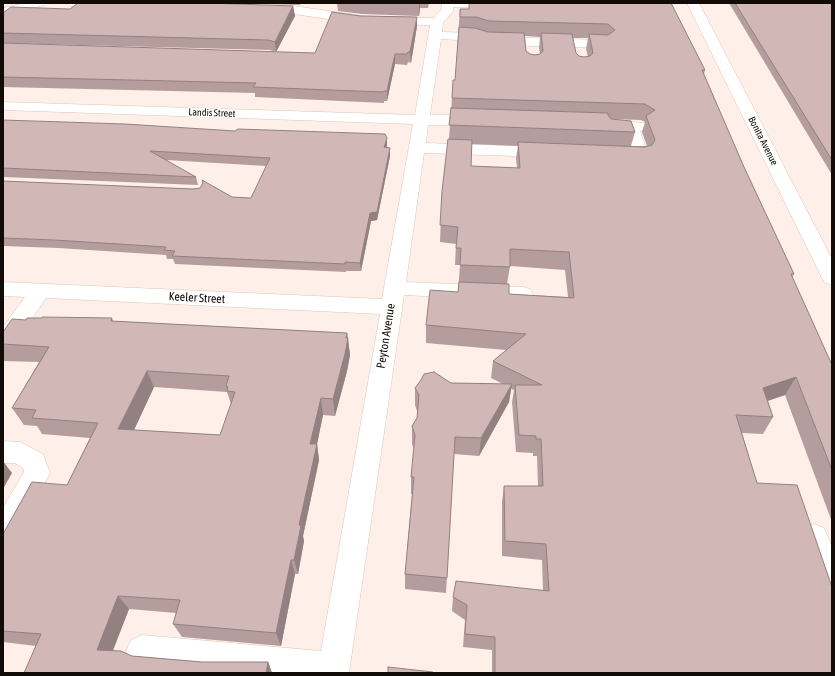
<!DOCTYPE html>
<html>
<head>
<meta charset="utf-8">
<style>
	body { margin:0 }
	#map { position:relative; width:835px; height:676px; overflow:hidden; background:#fef0e8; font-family:"Asap Condensed",sans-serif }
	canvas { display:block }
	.frame { position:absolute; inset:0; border:4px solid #130b07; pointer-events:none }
</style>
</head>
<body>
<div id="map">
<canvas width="835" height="676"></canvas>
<div class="frame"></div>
</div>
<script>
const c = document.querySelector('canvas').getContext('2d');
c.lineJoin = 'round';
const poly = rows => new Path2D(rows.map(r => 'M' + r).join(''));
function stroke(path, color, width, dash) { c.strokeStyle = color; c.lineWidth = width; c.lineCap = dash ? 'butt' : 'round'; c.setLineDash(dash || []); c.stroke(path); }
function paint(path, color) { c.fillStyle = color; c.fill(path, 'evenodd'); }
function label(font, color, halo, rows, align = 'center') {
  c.font = font + ' "Asap Condensed",sans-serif'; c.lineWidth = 3; c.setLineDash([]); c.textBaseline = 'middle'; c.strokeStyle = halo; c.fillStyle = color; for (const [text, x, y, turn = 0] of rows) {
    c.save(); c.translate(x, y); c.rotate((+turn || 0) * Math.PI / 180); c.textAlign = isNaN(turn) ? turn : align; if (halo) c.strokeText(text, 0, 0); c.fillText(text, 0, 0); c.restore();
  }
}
const minor = poly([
	[26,3,46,3,44,5,3,16,3,8,26,3],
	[65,3,110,3,112,5,106,8,71,6,65,3],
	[442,3,495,4,489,7,453,7,453,11,443,23,442,32,475,33,488,37,605,40,611,44,605,48,487,45,474,41,441,39,430,115,480,115,485,117,488,120,485,123,480,125,428,125,426,143,547,147,553,149,555,152,553,155,547,157,424,153,406,282,523,287,530,289,533,294,530,299,523,301,404,295,349,673,210,673,142,667,131,662,126,651,131,640,142,635,321,651,380,314,46,298,11,350,3,352,3,327,25,297,3,296,3,282,382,299,413,124,3,110,3,102,415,115,430,25,362,24,294,14,265,13,259,9,265,5,294,6,362,16,434,18,441,10,442,3],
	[687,3,699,3,832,259,832,285,825,283,822,278,687,3],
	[604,120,646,123,649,126,646,129,640,131,649,157,647,160,641,162,615,159,613,156,615,153,631,152,628,138,607,136,605,133,607,130,599,128,596,125,599,122,604,120],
	[3,441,20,442,43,454,50,473,13,544,3,548,3,508,24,472,23,468,15,463,3,463,3,441],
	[814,524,824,528,832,547,832,599,822,595,800,537,804,528,814,524]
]);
const wall = poly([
	[229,3,301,3,300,5],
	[337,3,429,3,428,8,420,8,419,16,362,14,338,11],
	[671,3,705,70,704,74,744,167,794,274,792,277,832,365,832,522,785,395,768,401,773,417,763,434,742,433,757,483,832,673,492,673,492,650,463,647,465,620,452,611,453,597,543,591,542,560,502,556,502,502,504,486,538,486,537,456,533,456,533,453,516,452,512,402,514,390,511,389,509,402,479,456,454,454,446,593,405,589,405,574,412,494,411,494,411,477,414,449,412,444,412,426,417,418,417,411,415,405,415,388,451,383,503,384,491,378,493,361,506,350,426,343,426,325,458,292,460,265,455,265,456,244,440,242,442,191,449,139,452,98,455,80,460,9],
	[525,36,540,37,539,48,540,54,535,55,530,54,526,51],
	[573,38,588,38,586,49,588,57,584,57,579,56,576,53],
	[611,119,641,120,645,122,642,132,647,146,631,146,635,132],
	[472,144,518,146,516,158,517,168,471,166],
	[510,266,565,270,568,297,509,294,507,284],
	[729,3,832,3,832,175],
	[293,6,295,16,276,52,315,53,417,26,411,63,408,62,407,65,395,64,387,101,384,101,384,103,255,97,255,93,3,87,3,43,276,52,270,50,3,43,3,13,70,9],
	[3,120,387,146,387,148,390,148,390,156,377,220,371,221,361,271,346,271,346,272,175,264,173,259,167,259,166,255,58,248,3,246,3,181,193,189,200,188,203,184,202,180,232,197,251,198,266,166,166,160,196,177,198,185,3,177],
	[42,318,112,318,113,321,347,333,350,355,347,371,335,416,323,415,317,444,319,460,303,536,304,541,298,574,295,574,281,646,182,637,173,624,176,613,129,609,113,651,132,656,202,662,268,662,272,673,24,673,36,646,3,642,3,534,67,485,90,438,42,434,37,426,24,425,12,408,39,362,3,361,3,332,26,320],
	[154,387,227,392,231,404,220,435,134,430]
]);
const shadedWall = poly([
	[419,3,420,3,420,8,419,16],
	[293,6,295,16,276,52,275,42],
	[417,17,417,26,411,63,410,52],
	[395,54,395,64,387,101,387,91],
	[387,138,387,146,384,156,384,147],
	[390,148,390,156,377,220,371,221,361,271,360,263,370,213],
	[347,333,348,341,348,338,350,355,347,371,335,416,333,399],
	[147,371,154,387,127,445,118,429],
	[796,377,785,395,754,405,763,388],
	[512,384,509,402,479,456,481,438],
	[321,398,323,415,317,444,319,460,303,536,304,541,298,574,294,560,310,444],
	[3,461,12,473,3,489],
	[291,560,295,574,281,646,276,633],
	[118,596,129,609,108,662,97,650],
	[268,662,272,673,266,673]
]);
const building = poly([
	[78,3,208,3,293,6,275,42,268,40,3,33,3,13,11,7,70,9,78,3],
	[469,3,671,3,705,70,702,70,744,167,794,274,791,274,832,365,832,470,796,377,763,388,773,417,736,415,757,483,797,485,832,587,832,673,495,673,495,637,465,634,467,605,453,597,456,581,549,591,546,544,505,541,504,486,543,486,541,439,536,439,536,436,519,435,515,385,542,385,493,361,526,334,426,325,430,290,458,292,459,282,509,284,509,294,574,298,569,252,510,249,510,267,460,265,461,248,456,248,458,227,440,225,442,191,448,139,472,140,471,166,520,168,518,142,645,147,652,145,655,140,646,116,655,110,645,104,452,98,453,80,455,80,459,27,475,28,488,32,524,33,526,51,530,54,535,55,540,54,543,51,541,33,572,34,576,53,579,56,584,57,590,56,593,53,589,34,608,35,615,30,608,24,489,21,476,17,460,17,460,9,469,9,469,3],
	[735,3,832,3,832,160,735,3],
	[332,12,361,16,417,17,410,52,408,52,407,54,395,54,387,91,384,91,383,92,253,87,256,83,3,77,3,43,315,53,332,12],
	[451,108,608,113,608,115,611,119,631,121,635,132,449,125,451,108],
	[3,120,125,124,235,131,238,129,385,134,387,138,384,147,390,148,377,212,370,213,360,263,345,262,345,264,172,256,175,251,164,250,166,247,54,240,3,238,3,181,193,189,200,188,203,183,202,180,232,197,251,198,270,158,150,151,196,177,3,168,3,120],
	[43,317,112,318,111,321,347,333,346,338,348,338,345,354,333,399,321,398,310,444,317,444,299,525,301,526,294,560,291,560,276,633,173,624,180,600,118,596,97,650,121,651,132,656,202,662,268,662,266,673,24,673,41,634,3,631,3,534,32,482,67,485,98,423,32,418,36,410,12,408,49,347,3,344,3,332,12,319,26,320,27,318,42,318,43,317],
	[147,371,229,376,226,386,228,387,227,391,235,392,220,435,118,429,147,371],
	[434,372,451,383,512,384,481,438,455,437,447,578,405,574,414,477,411,477,415,435,412,426,417,418,419,395,415,388,421,380,424,374,434,372],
	[388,667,433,672,433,673,388,673,388,667]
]);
const farStreetnames = [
	["Landis Street",212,113,2],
	["Bonita Avenue",763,141,63]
];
const streetNames = [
	["Keeler Street",197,298,3],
	["Peyton Avenue",386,336,-81]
];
stroke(minor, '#dbc4b8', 1);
paint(minor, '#fff');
paint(wall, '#b59d9d');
paint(shadedWall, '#938080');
paint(building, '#d2b7b7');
stroke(building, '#938080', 1);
label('10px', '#130b07', '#fff', farStreetnames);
label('12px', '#130b07', '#fff', streetNames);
</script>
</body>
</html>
